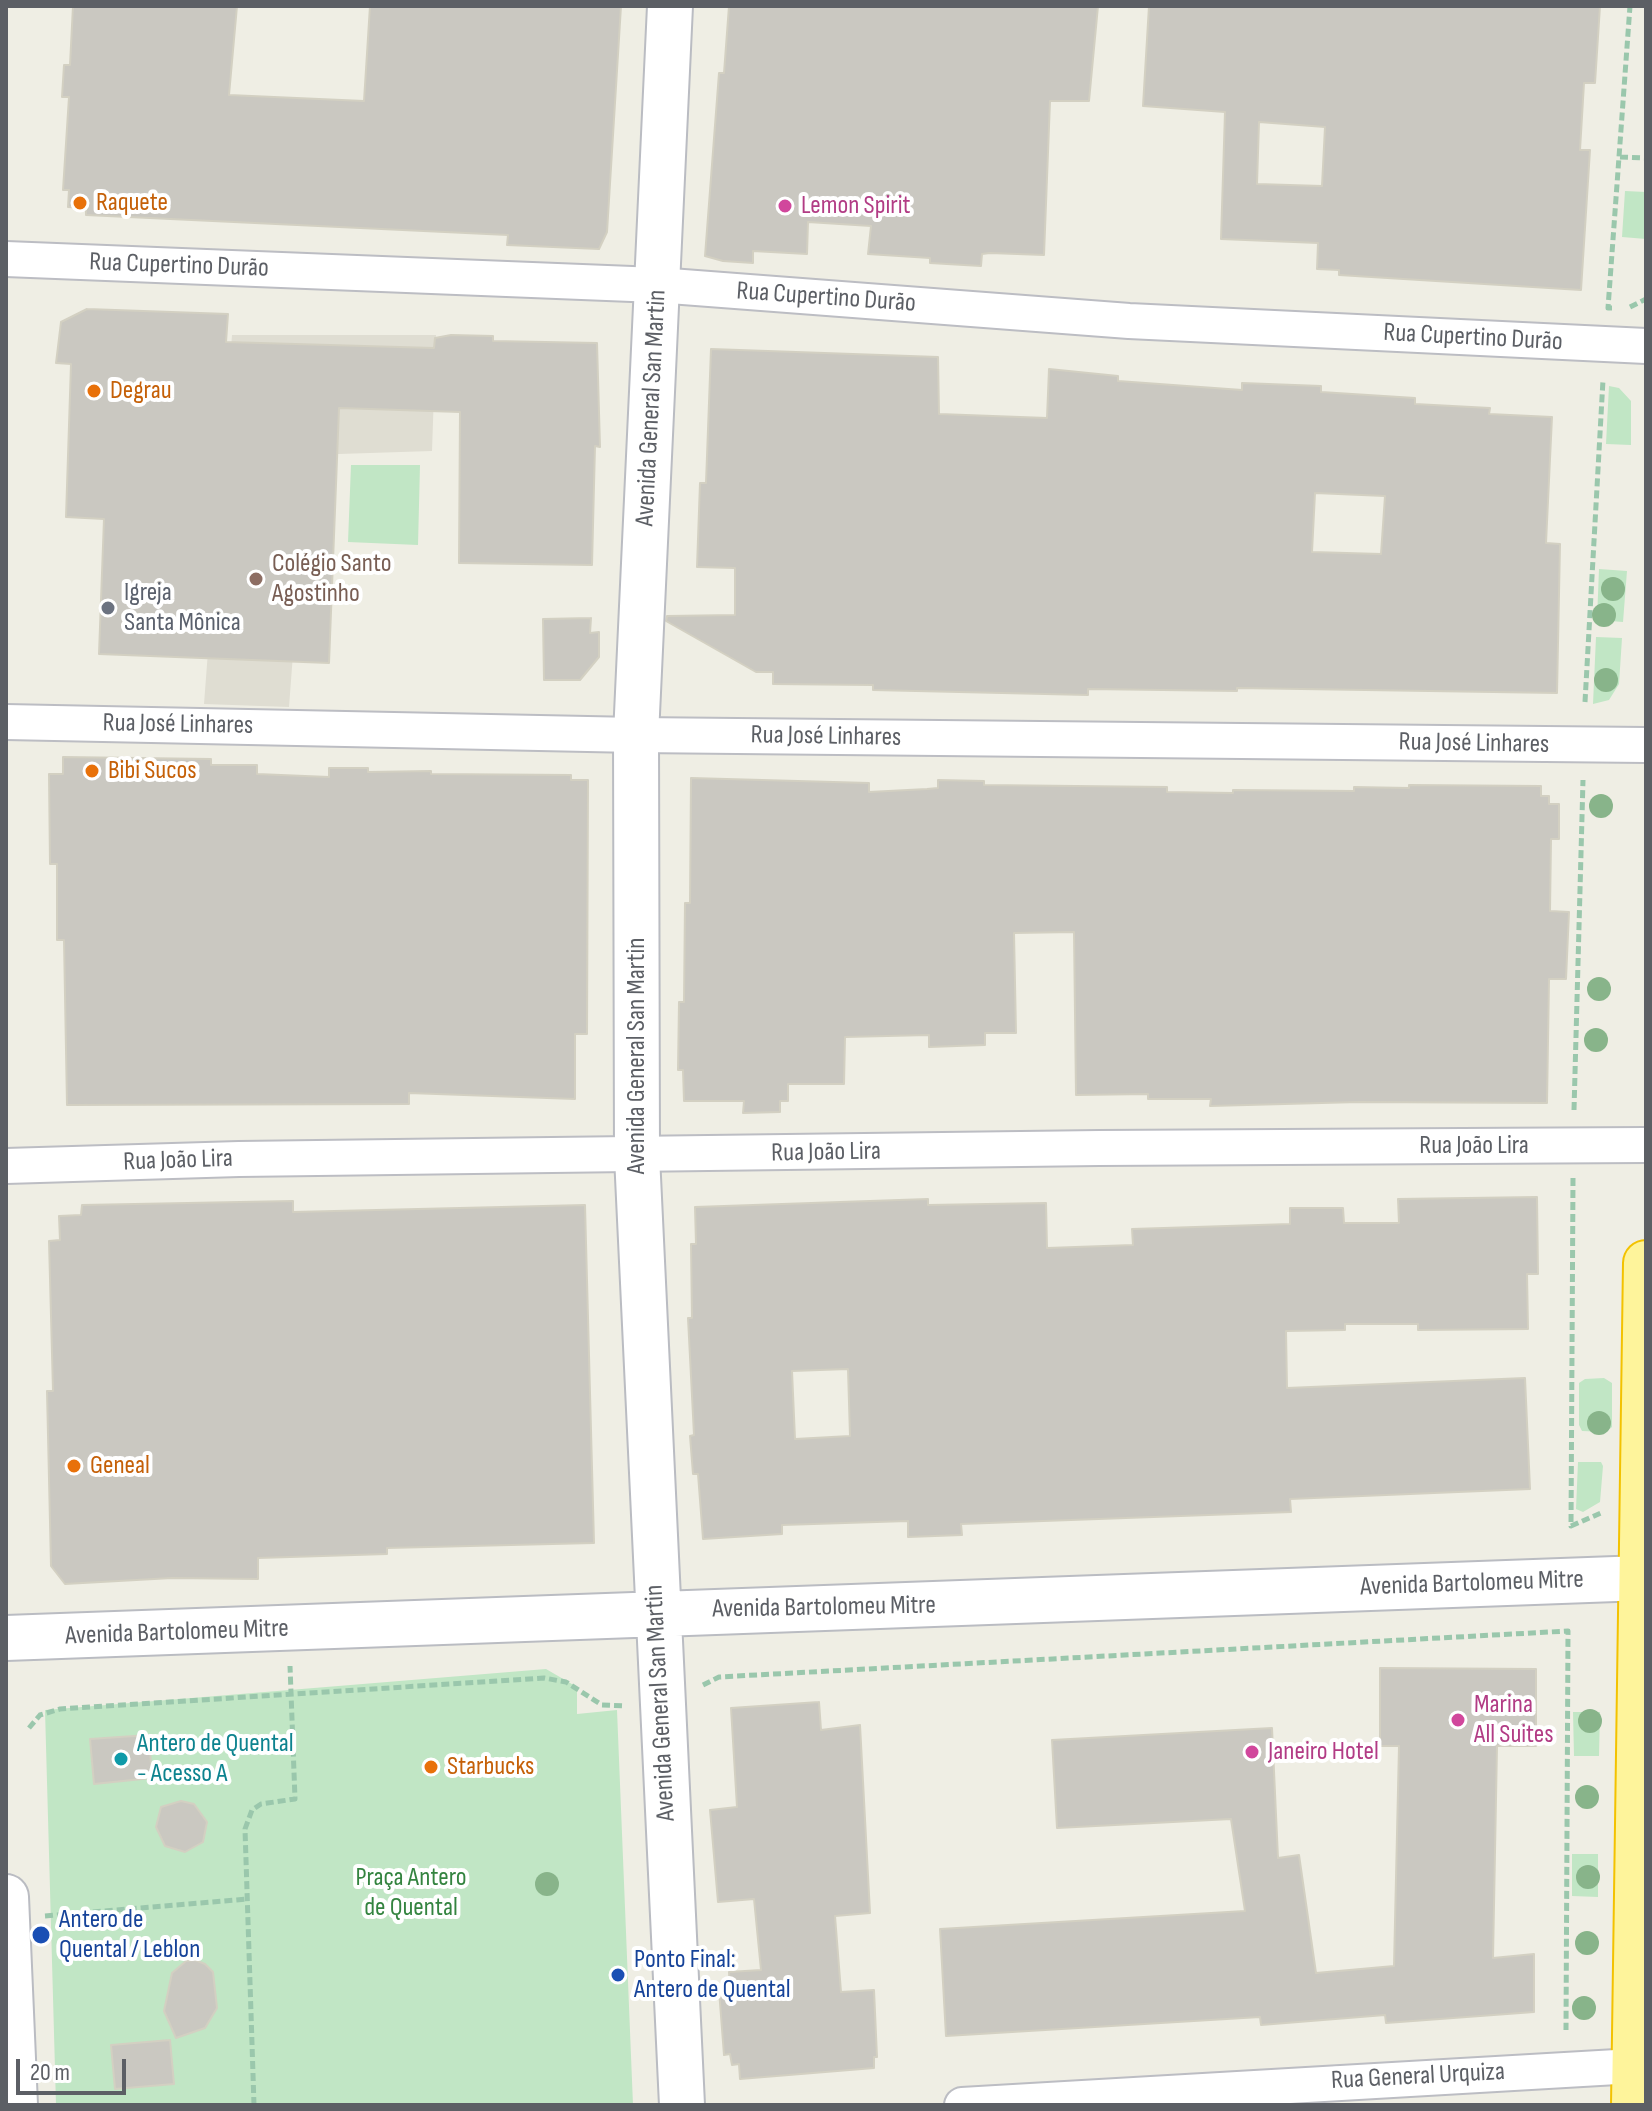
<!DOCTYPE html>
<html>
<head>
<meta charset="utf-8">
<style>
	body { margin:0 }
	#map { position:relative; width:1652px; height:2111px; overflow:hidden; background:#efeee4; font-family:"Sofia Sans Condensed",sans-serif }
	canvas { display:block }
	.frame { position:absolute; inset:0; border:8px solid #5c5f65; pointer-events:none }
	.scale { position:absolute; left:16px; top:2059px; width:110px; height:36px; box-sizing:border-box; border:4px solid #5c5f65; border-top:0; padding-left:10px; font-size:24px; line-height:28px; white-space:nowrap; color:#5c5f65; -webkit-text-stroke:6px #fff; paint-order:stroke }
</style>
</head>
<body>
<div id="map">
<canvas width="1652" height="2111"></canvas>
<div class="frame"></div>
<div class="scale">20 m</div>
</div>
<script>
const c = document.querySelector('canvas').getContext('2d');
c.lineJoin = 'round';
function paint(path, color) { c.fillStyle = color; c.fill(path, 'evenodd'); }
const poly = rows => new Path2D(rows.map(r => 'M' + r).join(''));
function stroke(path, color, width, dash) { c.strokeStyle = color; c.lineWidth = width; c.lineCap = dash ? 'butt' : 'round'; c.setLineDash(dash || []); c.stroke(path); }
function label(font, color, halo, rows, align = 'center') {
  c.font = font + ' "Sofia Sans Condensed",sans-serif'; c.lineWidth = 8; c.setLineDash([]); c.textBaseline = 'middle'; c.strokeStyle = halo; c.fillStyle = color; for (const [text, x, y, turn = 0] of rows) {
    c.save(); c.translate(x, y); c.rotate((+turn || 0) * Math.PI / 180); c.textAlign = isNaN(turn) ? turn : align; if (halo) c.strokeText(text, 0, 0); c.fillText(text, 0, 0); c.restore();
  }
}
const education = poly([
	[232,335,436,335,432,451,308,455,289,707,204,704]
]);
const green = poly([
	[1625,191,1646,192,1646,239,1622,237],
	[1609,386,1619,388,1631,401,1631,445,1606,444],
	[351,465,420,465,418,545,348,542],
	[1599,569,1627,571,1623,622,1597,620],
	[1596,637,1622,638,1619,684,1609,700,1593,704],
	[1604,1378,1612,1383,1612,1427,1606,1432,1582,1431,1579,1425,1579,1383,1585,1379],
	[1578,1462,1601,1462,1603,1466,1600,1502,1583,1512,1576,1509],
	[546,1669,577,1687,577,1714,617,1710,633,2105,56,2105,45,1710],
	[1573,1712,1600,1712,1599,1756,1574,1756],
	[1572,1854,1598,1854,1598,1897,1572,1896]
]);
const building = poly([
	[73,6,237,6,229,95,364,101,370,6,621,6,607,232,599,249,507,245,508,235,86,215,86,208,68,207,69,190,63,190,69,97,62,97,64,65,70,65,73,6],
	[729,6,1098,6,1089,101,1050,101,1044,255,990,253,982,254,981,266,930,263,930,258,868,254,871,226,808,222,807,254,753,251,753,263,723,261,705,256,719,73,724,73,729,6],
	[1149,6,1600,6,1595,83,1584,83,1580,150,1590,150,1581,290,1339,275,1339,270,1317,269,1318,243,1221,239,1225,112,1143,106,1149,6],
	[1259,122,1325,127,1322,186,1257,184,1259,122],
	[87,309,228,314,226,342,434,348,435,338,451,335,493,336,493,341,597,343,600,447,595,446,592,565,459,563,460,412,339,408,329,663,99,654,104,519,66,517,71,364,56,363,61,322,87,309],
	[711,349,938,357,939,414,1047,418,1049,369,1118,376,1118,381,1242,390,1242,383,1321,386,1321,392,1415,398,1415,404,1490,408,1489,414,1552,417,1546,543,1560,544,1557,693,1237,688,1237,691,1088,689,1088,695,873,690,873,685,773,684,773,672,756,672,666,621,667,616,735,615,735,568,697,567,700,483,706,483,711,349],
	[1315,493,1385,496,1381,554,1312,552,1315,493],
	[591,618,590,633,599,632,599,657,580,680,544,680,543,619,591,618],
	[63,757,211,759,211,765,257,765,257,774,329,777,329,768,368,768,368,772,431,771,431,774,571,775,571,780,588,780,587,1034,575,1034,575,1099,409,1093,409,1104,67,1105,64,940,57,940,57,864,50,864,49,774,63,774,63,757],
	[691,778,869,783,869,792,927,789,938,788,938,780,984,781,984,785,1167,787,1167,792,1233,793,1233,790,1354,791,1354,787,1409,788,1409,785,1541,786,1541,796,1549,796,1549,804,1559,804,1559,839,1551,839,1550,911,1569,912,1566,979,1549,979,1547,1103,1359,1102,1210,1106,1211,1099,1148,1099,1148,1094,1076,1095,1074,932,1014,933,1016,1033,985,1033,985,1045,929,1047,929,1035,845,1037,844,1084,788,1084,788,1101,780,1101,780,1112,743,1113,744,1101,684,1101,683,1070,678,1070,679,1002,684,1002,685,903,690,903,691,778],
	[1537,1197,1538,1274,1527,1274,1528,1329,1418,1330,1418,1324,1345,1324,1345,1330,1286,1331,1287,1388,1525,1378,1530,1489,1290,1499,1291,1512,961,1524,962,1535,908,1537,908,1521,782,1525,782,1534,703,1539,698,1474,693,1474,690,1436,694,1435,688,1318,692,1318,691,1244,696,1244,695,1207,928,1199,928,1205,1046,1203,1047,1248,1133,1245,1132,1229,1290,1224,1290,1208,1343,1208,1344,1223,1399,1223,1398,1199,1537,1197],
	[848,1369,850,1436,795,1439,792,1371,848,1369],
	[293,1201,293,1212,585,1205,594,1543,387,1548,387,1554,258,1558,258,1579,172,1578,65,1584,51,1566,47,1391,53,1391,49,1241,60,1240,59,1216,81,1215,82,1205,293,1201],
	[1380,1668,1536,1669,1536,1746,1497,1746,1493,1958,1534,1954,1534,2012,1386,2023,1385,2015,1261,2025,1260,2017,946,2036,940,1929,1245,1911,1231,1819,1057,1828,1052,1740,1272,1728,1278,1858,1299,1855,1316,1973,1394,1966,1399,1746,1380,1746,1380,1668],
	[819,1702,821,1730,860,1725,870,1913,835,1916,841,1992,874,1990,877,2057,874,2057,874,2068,740,2079,739,2064,732,2065,730,2054,724,2055,719,1990,730,1990,729,1972,761,1970,754,1899,718,1902,710,1810,737,1807,731,1708,819,1702],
	[149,1735,152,1778,94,1784,90,1739,149,1735],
	[181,1801,194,1804,207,1822,203,1842,185,1852,165,1846,156,1827,161,1807,181,1801],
	[195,1960,205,1964,213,1972,217,2008,205,2028,176,2038,164,2011,172,1973,186,1961,195,1960],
	[170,2040,174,2084,115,2089,111,2045,170,2040]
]);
const path = poly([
	[1620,157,1646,158],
	[1630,307,1646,299],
	[1612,308,1608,308,1630,6],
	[1585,702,1603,380],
	[1574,1110,1583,780],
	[1573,1178,1571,1526,1601,1513],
	[703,1685,719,1677,1568,1631,1566,2030],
	[29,1728,40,1715,60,1709,544,1678,566,1682,602,1705,625,1706],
	[45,1916,248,1899],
	[254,2105,245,1829,252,1810,261,1804,295,1799,290,1666]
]);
const minor = poly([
	[6,259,657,285,1129,321,1646,346],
	[6,722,636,735,1646,745],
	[6,1166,239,1159,1099,1148,1646,1145],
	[962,2105,1634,2066]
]);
const secondary = poly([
	[670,6,636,735,637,1156,682,2105],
	[6,1638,1643,1578],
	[6,1897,15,2105]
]);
const trunk = poly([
	[1634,2105,1646,1263]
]);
const trees = [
	[1613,589],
	[1604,615],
	[1606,680],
	[1601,806],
	[1599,989],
	[1596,1040],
	[1599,1423],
	[1590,1721],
	[1587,1797],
	[1588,1877],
	[547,1884],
	[1587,1943],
	[1584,2008]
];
const markers = [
	[80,203,8,"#e8710a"],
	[785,206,8,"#d1479c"],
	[94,391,8,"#e8710a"],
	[256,579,8,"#8d6e63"],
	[108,608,8,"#6b7280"],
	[92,771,8,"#e8710a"],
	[74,1466,8,"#e8710a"],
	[1458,1720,8,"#d1479c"],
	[1252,1752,8,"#d1479c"],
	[121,1759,8,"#0f9aa8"],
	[431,1767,8,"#e8710a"],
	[41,1935,10,"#1a4fb4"],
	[618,1975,8,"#1a4fb4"]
];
const foodNames = [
	["Raquete",96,203],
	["Degrau",110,391],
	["Bibi Sucos",108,771],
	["Geneal",90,1466],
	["Starbucks",447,1767]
];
const hotelNames = [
	["Lemon Spirit",801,206],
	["Marina",1474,1705],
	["All Suites",1474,1735],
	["Janeiro Hotel",1268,1752]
];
const streetNames = [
	["Rua Cupertino Durão",179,266,2],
	["Rua Cupertino Durão",826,298,4],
	["Rua Cupertino Durão",1473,338,3],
	["Avenida General San Martin",652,408,-87],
	["Rua José Linhares",178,725,1],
	["Rua José Linhares",826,737,1],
	["Rua José Linhares",1474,744,1],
	["Avenida General San Martin",637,1056,-90],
	["Rua João Lira",1474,1146],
	["Rua João Lira",826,1153,-1],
	["Rua João Lira",178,1161,-2],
	["Avenida Bartolomeu Mitre",1472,1584,-2],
	["Avenida Bartolomeu Mitre",824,1608,-1],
	["Avenida Bartolomeu Mitre",177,1633,-2],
	["Avenida General San Martin",661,1703,-93],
	["Rua General Urquiza",1418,2077,-3]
];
const educationNames = [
	["Colégio Santo",272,564],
	["Agostinho",272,594]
];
const worshipNames = [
	["Igreja",124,593],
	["Santa Mônica",124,623]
];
const cultureNames = [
	["Antero de Quental",137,1744],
	["- Acesso A",137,1774]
];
const parkNames = [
	["Praça Antero",411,1878],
	["de Quental",411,1908]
];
const transitNames = [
	["Antero de",59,1920],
	["Quental / Leblon",59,1950],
	["Ponto Final:",634,1960],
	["Antero de Quental",634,1990]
];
paint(education, '#dfddd2');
paint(green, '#c1e6c5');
paint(building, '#cac8c1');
stroke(building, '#d3d0c2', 2);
stroke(minor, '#bcbdc3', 38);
stroke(secondary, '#babcc2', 48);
stroke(trunk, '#f3c200', 48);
stroke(path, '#9ac7ac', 5, [8, 4]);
stroke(minor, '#fff', 34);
stroke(secondary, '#fff', 44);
stroke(trunk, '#fef49b', 44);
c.fillStyle = '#88b48a';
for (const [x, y] of trees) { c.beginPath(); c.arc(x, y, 12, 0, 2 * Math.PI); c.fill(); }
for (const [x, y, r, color] of markers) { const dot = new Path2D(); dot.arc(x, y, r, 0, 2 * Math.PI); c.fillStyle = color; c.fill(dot); stroke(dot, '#fff', 3); }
label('26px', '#c56008', '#fff', foodNames, 'left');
label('26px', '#b23c85', '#fff', hotelNames, 'left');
label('26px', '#5c5f65', '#fff', streetNames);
label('26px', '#785e54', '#fff', educationNames, 'left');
label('26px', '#5b616d', '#fff', worshipNames, 'left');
label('26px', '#0d838f', '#fff', cultureNames, 'left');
label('26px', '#348440', '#fff', parkNames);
label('26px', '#164399', '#fff', transitNames, 'left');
</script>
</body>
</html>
